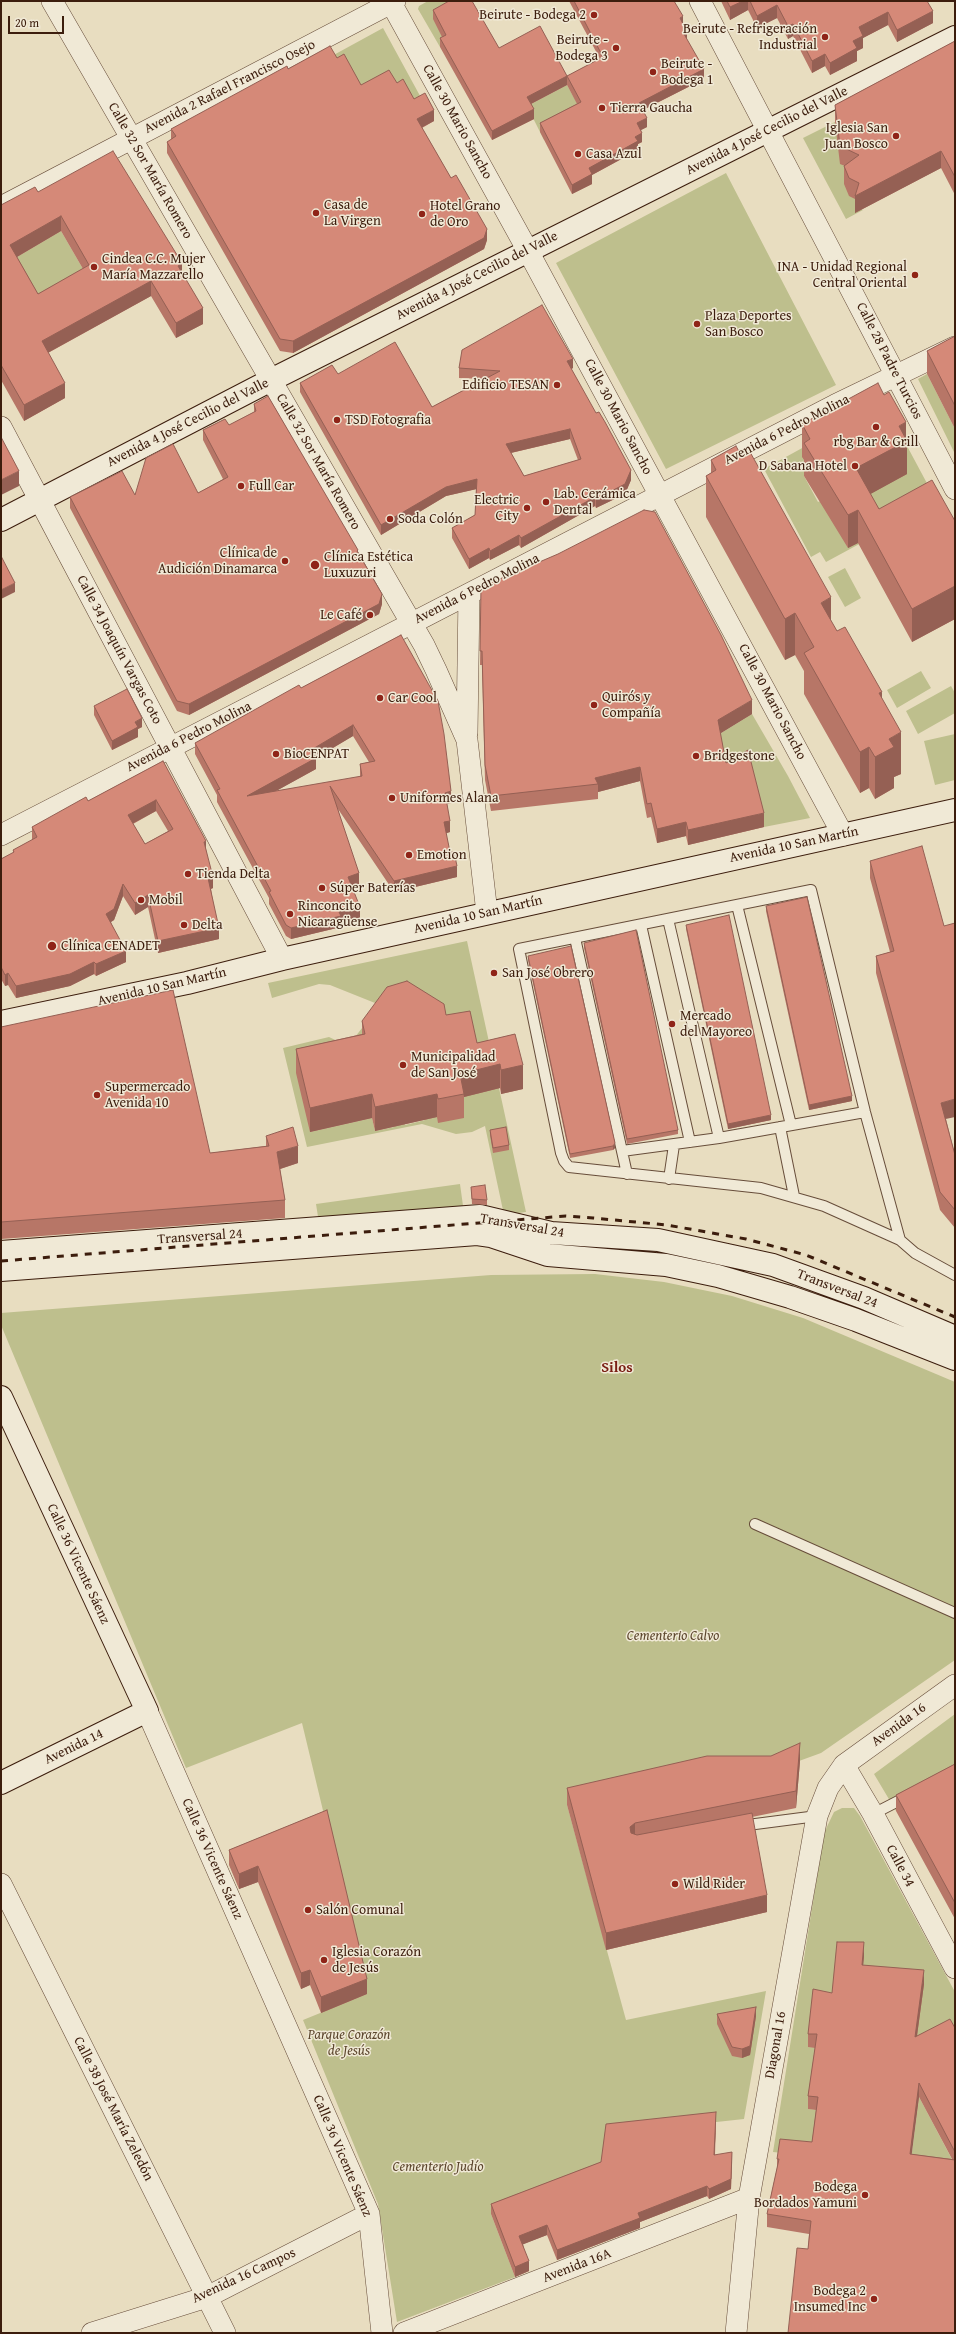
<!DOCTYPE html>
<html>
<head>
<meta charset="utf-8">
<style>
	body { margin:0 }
	#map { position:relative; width:956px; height:2334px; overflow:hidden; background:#e8ddc0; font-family:"Gentium Book Plus",serif }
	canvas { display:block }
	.frame { position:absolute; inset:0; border:2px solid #3c1d0d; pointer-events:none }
	.scale { position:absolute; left:8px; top:16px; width:56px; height:18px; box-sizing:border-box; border:2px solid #3c1d0d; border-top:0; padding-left:5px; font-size:12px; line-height:14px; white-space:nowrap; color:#3c1d0d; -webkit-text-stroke:3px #f0e9d6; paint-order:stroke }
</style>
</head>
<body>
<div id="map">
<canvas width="956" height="2334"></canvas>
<div class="frame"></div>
<div class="scale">20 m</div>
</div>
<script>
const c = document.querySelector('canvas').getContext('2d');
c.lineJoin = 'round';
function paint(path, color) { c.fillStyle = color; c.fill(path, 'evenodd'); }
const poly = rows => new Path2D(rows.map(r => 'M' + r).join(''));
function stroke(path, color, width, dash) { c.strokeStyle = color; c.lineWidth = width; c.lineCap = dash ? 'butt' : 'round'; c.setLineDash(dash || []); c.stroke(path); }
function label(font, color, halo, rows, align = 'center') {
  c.font = font + ' "Gentium Book Plus",serif'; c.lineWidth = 3; c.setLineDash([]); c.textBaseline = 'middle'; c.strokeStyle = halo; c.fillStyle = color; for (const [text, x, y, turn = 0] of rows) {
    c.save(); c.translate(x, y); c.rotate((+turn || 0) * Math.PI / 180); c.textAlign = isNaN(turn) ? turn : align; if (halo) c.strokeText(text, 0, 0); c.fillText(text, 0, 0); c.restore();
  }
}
const green = poly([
	[428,1,449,1,440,47,418,9,419,6],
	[383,28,425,105,361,96,330,57],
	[567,85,601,147,544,140,527,106],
	[835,122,859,172,857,207,863,210,846,219,803,138],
	[726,173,836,385,666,469,556,263],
	[61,231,83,269,139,273,38,310,10,261],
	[927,374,955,429,955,454,918,379],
	[884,403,937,502,826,562,820,552,811,557,764,469],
	[802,457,825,499,818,502,804,476,810,473],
	[845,568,861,598,845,607,828,577],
	[921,671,931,688,897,708,887,690],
	[951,686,955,693,955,713,918,734,906,711],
	[752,714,788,776,810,818,764,827,748,765,726,778,718,735],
	[955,734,955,780,935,785,924,741],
	[467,941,526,1212,504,1215,485,1126,472,1132,456,1134,422,1124,307,1147,283,1048,329,1037,348,1046,380,1005,330,985,319,984,272,998,268,983],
	[362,1044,425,1120,405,1125,401,1111,394,1127,375,1131,372,1118,310,1132],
	[460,1184,464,1213,319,1223,316,1204],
	[595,1274,664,1282,732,1296,803,1318,955,1382,955,1660,821,1753,799,1761,567,1805,626,2020,766,1991,744,2119,606,2134,601,2172,491,2214,515,2277,397,2322,378,2204,303,2020,367,1994,302,1723,186,1768,1,1325,1,1313,491,1275],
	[955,1714,955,1779,896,1811,874,1774],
	[842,1808,854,1808,860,1816,955,1992,955,2042,915,2050,841,1978,808,2047,827,2048,808,2109,818,2110,812,2156,773,2152,824,1833,834,1812],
	[919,2097,955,2165,910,2168]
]);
const lane = poly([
	[811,890,865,1112,900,1240,824,1206,761,1188,569,1167,564,1161,561,1153,519,949,811,890],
	[737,905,791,1125],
	[668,919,719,1138],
	[641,925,690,1142],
	[575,938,627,1174],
	[780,1127,794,1196],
	[622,1151,719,1138,865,1112],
	[669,1179,674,1145],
	[900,1240,915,1253,955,1275],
	[755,1524,955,1613],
	[873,1814,908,1796],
	[740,1826,817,1816]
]);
const street = poly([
	[52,1,424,645,436,670,467,740,487,913],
	[390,1,528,251,843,835],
	[700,1,955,489],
	[1,207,395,1],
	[1,427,282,959],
	[467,733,469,594],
	[1,835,835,405,955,347],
	[147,1711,369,2214,382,2333],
	[844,1765,873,1814,955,1968],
	[1,1884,225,2333],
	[92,2333,207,2297,369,2214],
	[404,2333,749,2198],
	[736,2333,749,2198,817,1816,828,1788,844,1765,955,1685]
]);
const secondary = poly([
	[1,520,271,380,955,37],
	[1,1022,187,983,282,959,955,810],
	[1,1252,480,1216,551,1233,658,1240,773,1265,864,1298,955,1337],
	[1,1270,477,1234,491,1236,548,1255,666,1265,718,1276,790,1297,856,1320,955,1359],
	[1,1397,147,1711,1,1783]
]);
const rail = poly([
	[1,1261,566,1216,593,1218,667,1225,746,1239,806,1255,955,1317]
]);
const wall = poly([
	[569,1,674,1,683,23,687,40,704,79,643,110,647,127,641,130,642,142,638,144,638,150,592,175,592,184,572,194,540,132,540,123,577,104,567,85,531,104,534,119,492,140,440,47,440,38,442,37,433,19,433,10,499,48,567,76,600,59],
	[721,1,927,1,933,23,897,42,888,25,863,38,863,48,857,51,857,61,830,75,825,66,812,73,793,36,788,39,777,18,757,28,748,10,730,20],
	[955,41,955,195,941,168,855,213,855,199,849,196,844,184,844,166,845,166,840,164,835,122,835,105],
	[337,58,361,85,397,83,414,99,434,121,422,128,487,240,484,249,293,353,280,351,167,153,167,142,171,140,171,129,288,69],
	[38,192,182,272,203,324,176,338,151,296,48,353,65,398,24,421,1,380,1,205],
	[61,231,83,269,38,294,17,257],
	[955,336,955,429,927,374,927,351],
	[459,368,573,368,571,369,631,480,625,494,596,508,595,506,521,548,519,545,490,560,489,558,469,569,452,538,452,528,475,515,476,489,446,496,381,535,300,392,300,383,338,374,432,407,484,379,459,378],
	[570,439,578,460,524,476,511,453],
	[254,404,358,554,382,604,379,614,189,715,177,711,70,508,70,497,198,493,223,479,203,440,203,430,229,425,254,412],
	[802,424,906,439,907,474,870,494,879,509,955,521,955,619,912,642,858,543,848,548,804,476,804,460,802,457],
	[711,460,831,622,837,631,882,699,901,774,894,777,894,788,875,799,869,788,860,793,804,694,804,671,795,655,785,660,706,517,706,476,711,473],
	[481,587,752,714,720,733,726,763,764,827,688,845,686,836,657,843,651,817,647,818,640,781,598,792,598,799,491,811,485,780,482,665,480,665],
	[401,635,451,803,447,804,450,832,446,833,450,852,457,877,394,892,338,809,359,884,352,887,360,918,341,923,341,927,291,939,286,936,269,904,269,898,217,802,217,795,195,754,195,743,301,688],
	[353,736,369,762,360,764,360,777,276,791,316,769,316,758],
	[94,706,142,727,138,729,138,737,112,750,94,715],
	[163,761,206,849,213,888,211,889,219,939,158,953,148,907,135,915,123,896,114,920,111,922,126,962,96,976,94,974,70,986,16,998,8,985,5,986,1,979,1,859,13,853,13,850,32,840,32,827,88,801],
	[156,811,168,831,145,844,133,824],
	[870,861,946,1119,955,1155,955,1228,940,1210,876,973,876,956,890,952,870,878],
	[766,906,852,1101,809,1110,766,911],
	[686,925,771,1120,728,1129,686,929],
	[584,943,678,1130,678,1134,627,1144,584,948],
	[528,956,615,1148,613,1150,570,1158,528,960],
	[446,1015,477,1043,515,1034,523,1089,501,1094,500,1088,464,1097,464,1118,438,1123,437,1117,375,1131,372,1118,310,1132,296,1073,296,1049,362,1034,362,1021],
	[1,1027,210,1153,266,1146,266,1136,298,1163,280,1169,285,1200,285,1218,1,1239],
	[490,1130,509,1145,509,1150,493,1153,490,1135],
	[471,1187,487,1200,487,1205,472,1204],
	[800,1761,796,1808,752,1817,767,1912,606,1950,567,1805,567,1788],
	[955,1764,955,1919,896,1811,896,1795],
	[327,1810,367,1994,321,2013,310,1985,301,1989,258,1882,239,1889,229,1865,229,1850],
	[864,1956,863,1965,924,1984,917,2036,955,2028,955,2333,808,2249,809,2234,767,2227,767,2214,777,2168,777,2159,812,2142,816,2110,808,2109,808,2096,815,2048,808,2047,808,2034,832,1993],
	[919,2097,952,2159,911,2154],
	[717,2014,756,2016,750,2055,742,2058,732,2056,717,2024],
	[716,2122,715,2155,732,2162,731,2189,709,2199,707,2196,640,2222,640,2228,557,2260,547,2235,523,2244,529,2271,515,2277,491,2214,491,2204,601,2162]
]);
const shadedWall = poly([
	[743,1,748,1,748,10,730,20,730,7],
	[777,5,777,18,757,28,757,16],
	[933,11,933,23,897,42,897,30],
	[888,12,888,25,863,38,863,48,857,51,857,61,830,75,830,63,853,41,859,27],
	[683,16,683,25,680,18],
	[793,24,793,36,788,39,788,26],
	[687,32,687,41,684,34],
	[825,54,825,66,812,73,812,61],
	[704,69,704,79,639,112,639,103],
	[567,76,567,85,527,106,527,97],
	[534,109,534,119,492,140,492,131],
	[434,110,434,121,417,130,417,119],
	[647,118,647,127,637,132,637,123],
	[642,133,642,142,638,144,638,150,592,175,592,184,572,194,572,185,589,168,635,137],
	[941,151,941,168,855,213,855,196],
	[61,216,61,231,10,261,10,245],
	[487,229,487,240,484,249,293,353,293,341],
	[182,263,182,279,178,266],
	[151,281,151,296,42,356,42,341],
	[203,308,203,324,176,338,176,323],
	[573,359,573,368,567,371,567,361],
	[65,383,65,398,24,421,24,405],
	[906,422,906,442,907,441,907,474,856,502,856,468,899,426],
	[570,429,570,439,506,454,506,444],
	[631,470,631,480,625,494,596,508,596,499],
	[19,471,19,486,1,495,1,480],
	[477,479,477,489,446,496,381,535,381,525,446,487],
	[595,497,595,506,521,548,521,538],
	[858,510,858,543,848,548,848,515],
	[519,535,519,545,490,560,490,551],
	[489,548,489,558,469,569,469,559],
	[15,583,15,592,1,599,1,590],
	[955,586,955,619,912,642,912,609],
	[382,594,382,604,379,614,189,715,189,704],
	[831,597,831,638,821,603],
	[795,613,795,655,785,660,785,619],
	[882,692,882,733,879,693],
	[752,700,752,714,718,735,718,720],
	[142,718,142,727,138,729,138,737,112,750,112,741,135,722],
	[353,725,353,736,316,758,316,769,247,807,247,796,311,750],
	[901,732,901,774,894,777,894,788,875,799,875,757,889,739],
	[869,747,869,788,860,793,860,752],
	[640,767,640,781,598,792,598,784,595,778],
	[451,791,451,803,445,804,445,793],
	[156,800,156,811,128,826,128,815],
	[764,813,764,827,688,845,688,830],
	[450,821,450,832,444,834,444,822],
	[686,822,686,836,657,843,657,829],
	[206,841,206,852,204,842],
	[457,866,457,877,394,892,394,881],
	[359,873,359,884,348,888,348,877],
	[213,877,213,888,208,890,208,878],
	[123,884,123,896,114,920,106,925,106,914],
	[148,895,148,907,135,915,135,903],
	[360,907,360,918,341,923,341,927,291,939,291,928,339,912],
	[219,928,219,939,158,953,158,941],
	[126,951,126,962,96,976,96,964],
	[94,962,94,974,70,986,16,998,16,986],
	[8,973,8,985,5,986,5,975],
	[500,1064,500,1088,464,1097,460,1074],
	[523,1065,523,1089,501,1094,501,1070],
	[372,1094,372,1118,310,1132,310,1108],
	[437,1094,437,1117,375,1131,375,1107],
	[852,1096,852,1101,809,1110,809,1105],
	[955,1099,955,1117,941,1120,941,1103],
	[771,1115,771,1120,728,1129,728,1124],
	[615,1143,615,1148,613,1150,613,1146],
	[298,1146,298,1163,277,1170,277,1152],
	[800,1743,800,1761,796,1808,796,1791],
	[635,1823,635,1840,630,1844,630,1827],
	[258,1866,258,1882,239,1889,239,1874],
	[767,1895,767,1912,606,1950,606,1933],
	[864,1942,864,1956,862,1978,862,1965],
	[310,1970,310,1985,301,1989,301,1973],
	[924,1970,924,1984,915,2050,915,2037],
	[367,1979,367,1994,321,2013,321,1997],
	[756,2007,756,2016,750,2055,742,2058,742,2049],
	[919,2083,919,2097,910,2168,910,2154],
	[716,2112,716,2122,714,2165,714,2155],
	[732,2152,731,2189,709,2199,709,2189],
	[707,2186,707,2196,640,2222,640,2228,557,2260,557,2250,638,2213],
	[547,2225,547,2235,519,2246,519,2236],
	[529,2261,529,2271,515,2277,515,2267]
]);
const building = poly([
	[449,1,472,1,499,48,540,26,567,76,527,97,534,109,492,131,440,38,446,35,433,10,449,1],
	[574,1,674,1,683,16,680,18,687,32,684,34,704,69,639,103,647,118,637,123,642,133,635,137,638,141,589,168,592,174,572,185,540,123,581,102,567,76,603,57,574,1],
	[727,1,743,1,730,7,727,1],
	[750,1,927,1,933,11,897,30,888,12,859,27,863,36,853,41,857,48,830,63,825,54,812,61,793,24,788,26,777,5,757,16,750,1],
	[955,41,955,177,941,151,855,196,859,183,849,178,844,166,859,155,840,146,835,105,955,41],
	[330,46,337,58,344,54,361,85,389,70,397,83,403,79,414,99,425,93,434,110,417,119,451,178,456,175,487,229,484,238,293,341,280,339,167,142,176,136,171,129,287,66,288,69,330,46],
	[113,151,182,263,178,266,203,308,176,323,151,281,42,341,65,383,24,405,1,365,1,205,35,187,38,192,113,151],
	[61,216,89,265,38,294,10,245,61,216],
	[542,305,573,359,567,361,596,413,599,412,605,422,631,470,625,484,596,499,595,497,521,538,519,535,490,551,489,548,469,559,452,528,475,515,477,479,446,487,381,525,300,383,332,365,338,374,395,342,432,407,500,371,459,368,462,350,542,305],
	[570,429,581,459,524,476,506,444,570,429],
	[955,336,955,406,927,351,955,336],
	[878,383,884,395,889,392,906,422,899,426,907,441,856,468,879,509,932,480,955,521,955,586,912,609,858,510,848,515,804,443,810,439,802,424,878,383],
	[268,396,358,550,357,551,382,594,379,604,189,704,177,701,70,497,122,471,135,495,146,458,173,444,198,493,228,477,203,430,225,419,229,425,256,411,254,404,268,396],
	[1,437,19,471,1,480,1,437],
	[736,446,742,457,750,452,831,597,821,603,837,631,845,627,882,692,879,693,901,732,889,739,894,747,875,757,869,747,860,752,804,653,814,647,795,613,785,619,706,476,716,470,711,460,736,446],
	[644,510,655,512,721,635,752,700,718,720,726,763,748,750,764,813,688,830,686,822,657,829,651,803,647,804,640,767,595,778,598,784,491,796,485,765,482,651,480,651,481,587,558,554,644,510],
	[1,556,15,583,1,590,1,556],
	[401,635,438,701,444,734,451,791,445,793,450,821,444,822,450,852,454,852,457,866,394,881,330,786,359,873,348,877,360,907,339,912,341,916,291,928,286,925,269,892,271,891,217,790,220,789,195,743,299,685,301,688,401,635],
	[353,725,375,761,360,764,362,776,247,796,316,758,311,750,353,725],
	[127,689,142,718,135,722,138,727,112,741,94,706,127,689],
	[163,761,206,841,204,842,213,877,208,878,219,928,158,941,148,895,135,903,123,884,114,909,106,914,126,951,96,964,94,962,70,974,16,986,8,973,5,975,1,967,1,859,14,852,13,850,37,837,32,827,86,797,88,801,163,761],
	[156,800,173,829,145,844,128,815,156,800],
	[922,846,944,926,955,923,955,1099,941,1103,955,1155,955,1210,940,1192,876,956,894,951,870,861,922,846],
	[807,897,852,1096,809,1105,766,906,807,897],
	[729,915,771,1115,728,1124,686,925,729,915],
	[636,930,678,1130,627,1139,584,943,636,930],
	[571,946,615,1143,613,1146,570,1154,528,956,571,946],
	[407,981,444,1004,446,1015,470,1011,477,1043,515,1034,523,1065,501,1070,500,1064,460,1074,464,1094,438,1099,437,1094,375,1107,372,1094,310,1108,296,1049,365,1034,362,1021,387,987,407,981],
	[173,990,210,1153,269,1146,266,1136,293,1127,298,1146,277,1152,285,1200,1,1222,1,1027,173,990],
	[506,1127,509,1145,493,1148,490,1130,506,1127],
	[485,1185,487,1200,472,1199,471,1187,485,1185],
	[800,1743,796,1791,635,1823,630,1827,631,1833,637,1835,752,1813,767,1895,606,1933,567,1788,707,1756,771,1756,800,1743],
	[955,1764,955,1903,896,1795,955,1764],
	[327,1810,367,1979,321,1997,310,1970,301,1973,258,1866,239,1874,229,1850,327,1810],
	[837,1942,864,1942,862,1965,924,1970,915,2037,950,2019,955,2028,955,2152,919,2083,910,2154,955,2160,955,2333,788,2333,797,2248,808,2249,811,2221,767,2214,779,2159,777,2159,780,2139,812,2142,818,2097,808,2096,817,2034,808,2034,813,1989,832,1993,837,1942],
	[756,2007,750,2046,742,2049,732,2047,717,2014,756,2007],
	[716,2112,714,2155,732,2152,731,2179,709,2189,707,2186,638,2213,640,2218,557,2250,547,2225,519,2236,529,2261,515,2267,491,2204,601,2162,606,2124,716,2112]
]);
const markers = [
	[594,15,4,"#8f2418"],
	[825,37,4,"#8f2418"],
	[616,48,4,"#8f2418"],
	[653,72,4,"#8f2418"],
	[602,108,4,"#8f2418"],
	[896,136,4,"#8f2418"],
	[578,154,4,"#8f2418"],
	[316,213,4,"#8f2418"],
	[422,214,4,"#8f2418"],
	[94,267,4,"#8f2418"],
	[915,275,4,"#8f2418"],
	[697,324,4,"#8f2418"],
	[557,385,4,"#8f2418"],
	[337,420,4,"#8f2418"],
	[876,427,4,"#8f2418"],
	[855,466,4,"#8f2418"],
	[241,486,4,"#8f2418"],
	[546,502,4,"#8f2418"],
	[527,508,4,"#8f2418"],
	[390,519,4,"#8f2418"],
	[285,561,4,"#8f2418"],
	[315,565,5,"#8f2418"],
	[370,615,4,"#8f2418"],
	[380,698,4,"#8f2418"],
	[594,705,4,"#8f2418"],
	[276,754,4,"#8f2418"],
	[696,756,4,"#8f2418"],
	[392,798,4,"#8f2418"],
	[409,855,4,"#8f2418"],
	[188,874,4,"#8f2418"],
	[322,888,4,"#8f2418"],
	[141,900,4,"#8f2418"],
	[290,914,4,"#8f2418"],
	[184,925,4,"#8f2418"],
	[52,946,5,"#8f2418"],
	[494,973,4,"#8f2418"],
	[672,1024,4,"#8f2418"],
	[403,1065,4,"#8f2418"],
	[97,1095,4,"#8f2418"],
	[675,1884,4,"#8f2418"],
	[308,1910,4,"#8f2418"],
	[324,1960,4,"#8f2418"],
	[865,2195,4,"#8f2418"],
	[874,2299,4,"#8f2418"]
];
const poiNames = [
	["Beirute - Bodega 2",586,15,"right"],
	["Beirute - Refrigeración",817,29,"right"],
	["Industrial",817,45,"right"],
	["Beirute -",608,40,"right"],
	["Bodega 3",608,56,"right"],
	["Beirute -",661,64],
	["Bodega 1",661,80],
	["Tierra Gaucha",610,108],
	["Iglesia San",888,128,"right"],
	["Juan Bosco",888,144,"right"],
	["Casa Azul",586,154],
	["Casa de",324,205],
	["La Virgen",324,221],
	["Hotel Grano",430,206],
	["de Oro",430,222],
	["Cindea C.C. Mujer",102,259],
	["María Mazzarello",102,275],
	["INA - Unidad Regional",907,267,"right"],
	["Central Oriental",907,283,"right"],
	["Plaza Deportes",705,316],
	["San Bosco",705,332],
	["Edificio TESAN",549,385,"right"],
	["TSD Fotografia",345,420],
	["rbg Bar & Grill",876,442,"center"],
	["D Sabana Hotel",847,466,"right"],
	["Full Car",249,486],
	["Lab. Cerámica",554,494],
	["Dental",554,510],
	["Electric",519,500,"right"],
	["City",519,516,"right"],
	["Soda Colón",398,519],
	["Clínica de",277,553,"right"],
	["Audición Dinamarca",277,569,"right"],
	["Clínica Estética",324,557],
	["Luxuzuri",324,573],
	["Le Café",362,615,"right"],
	["Quirós y",602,697],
	["Compañía",602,713],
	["Car Cool",388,698],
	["BioCENPAT",284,754],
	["Bridgestone",704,756],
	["Uniformes Alana",400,798],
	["Emotion",417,855],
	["Tienda Delta",196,874],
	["Súper Baterías",330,888],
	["Mobil",149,900],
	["Rinconcito",298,906],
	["Nicaragüense",298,922],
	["Delta",192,925],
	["Clínica CENADET",61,946],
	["San José Obrero",502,973],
	["Mercado",680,1016],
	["del Mayoreo",680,1032],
	["Municipalidad",411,1057],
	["de San José",411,1073],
	["Supermercado",105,1087],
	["Avenida 10",105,1103],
	["Wild Rider",683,1884],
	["Salón Comunal",316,1910],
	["Iglesia Corazón",332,1952],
	["de Jesús",332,1968],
	["Bodega",857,2187,"right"],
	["Bordados Yamuni",857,2203,"right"],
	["Bodega 2",866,2291,"right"],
	["Insumed Inc",866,2307,"right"]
];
const streetNames = [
	["Avenida 2 Rafael Francisco Osejo",230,87,-27],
	["Calle 30 Mario Sancho",457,122,61],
	["Avenida 4 José Cecilio del Valle",767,131,-27],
	["Calle 32 Sor María Romero",150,171,60],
	["Avenida 4 José Cecilio del Valle",477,276,-27],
	["Calle 28 Padre Turcios",889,361,63],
	["Calle 30 Mario Sancho",618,417,62],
	["Avenida 4 José Cecilio del Valle",188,423,-27],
	["Avenida 6 Pedro Molina",787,430,-27],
	["Calle 32 Sor María Romero",318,462,60],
	["Avenida 6 Pedro Molina",477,589,-27],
	["Calle 34 Joaquín Vargas Coto",119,650,62],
	["Calle 30 Mario Sancho",772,702,62],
	["Avenida 6 Pedro Molina",189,737,-27],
	["Avenida 10 San Martín",794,845,-12],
	["Avenida 10 San Martín",478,915,-13],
	["Avenida 10 San Martín",162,987,-13],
	["Transversal 24",522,1226,10],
	["Transversal 24",200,1237,-4],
	["Transversal 24",837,1289,21],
	["Calle 36 Vicente Sáenz",78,1564,65],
	["Avenida 16",899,1725,-36],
	["Avenida 14",74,1747,-26],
	["Calle 36 Vicente Sáenz",212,1859,66],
	["Calle 34",900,1866,62],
	["Diagonal 16",776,2045,-80],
	["Calle 38 José María Zeledón",113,2109,63],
	["Calle 36 Vicente Sáenz",342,2156,67],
	["Avenida 16A",577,2266,-21],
	["Avenida 16 Campos",244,2276,-25]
];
const parkNames = [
	["Cementerio Calvo",673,1636],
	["Parque Corazón",349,2035],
	["de Jesús",349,2051],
	["Cementerio Judío",438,2167]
];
const neighbourhoodNames = [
	["Silos",617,1368]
];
paint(green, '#bebf8d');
stroke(lane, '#674d3a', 12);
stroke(street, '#674d3a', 22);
stroke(secondary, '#3c1d0d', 24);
stroke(lane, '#f0e9d6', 10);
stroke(street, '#f0e9d6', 21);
stroke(secondary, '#f0e9d6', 22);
stroke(rail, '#3c1d0d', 3, [7, 7]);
paint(wall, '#b77667');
paint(shadedWall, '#956054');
paint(building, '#d58978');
stroke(building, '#956054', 1);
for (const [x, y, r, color] of markers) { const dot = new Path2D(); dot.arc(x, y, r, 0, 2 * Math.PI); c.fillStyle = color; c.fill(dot); stroke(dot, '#f0e9d6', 1.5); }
label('14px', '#3c1d0d', '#f0e9d6', poiNames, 'left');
label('14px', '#3c1d0d', '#f0e9d6', streetNames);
label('italic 14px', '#5c462d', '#f0e9d6', parkNames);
label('bold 15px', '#7a1f14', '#f0e9d6', neighbourhoodNames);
</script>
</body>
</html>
